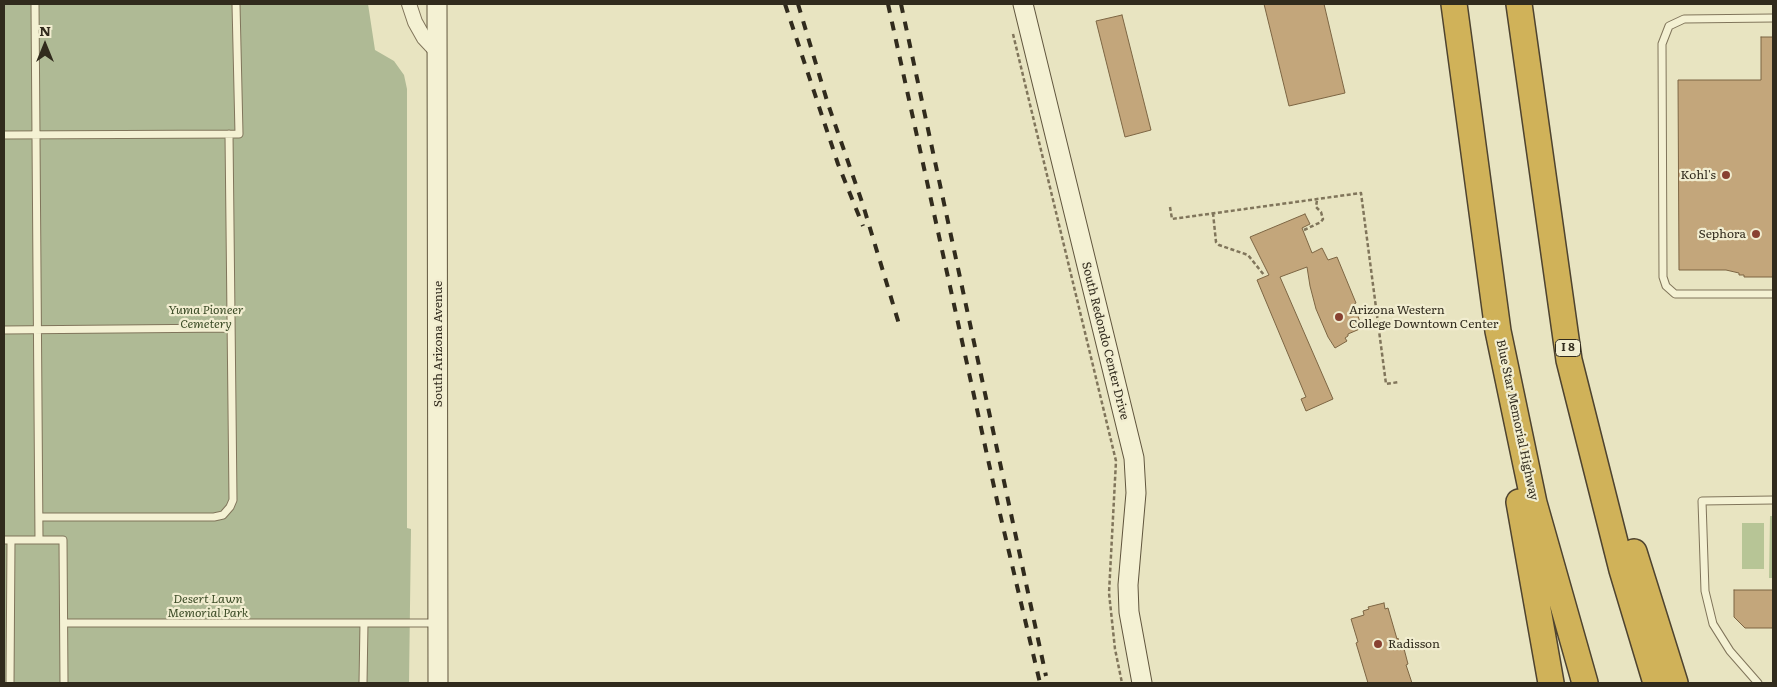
<!DOCTYPE html>
<html>
<head>
<meta charset="utf-8">
<style>
	body { margin:0 }
	#map { position:relative; width:1777px; height:687px; overflow:hidden; background:#e8e4c1; font-family:Literata,serif }
	canvas { display:block }
	.frame { position:absolute; inset:0; border:5px solid #312b1d; pointer-events:none }
	.north { position:absolute; left:20px; top:20px; width:50px; height:50px; -webkit-text-stroke:4px #f1edd0; paint-order:stroke; rotate:0deg; font-size:14px; font-weight:700; line-height:20px; text-align:center; color:#312b1d }
	.north::after { content:''; display:block; margin:auto; width:18px; height:22px; background:#312b1d; clip-path:polygon(50% 0,100% 100%,50% 72%,0 100%) }
</style>
</head>
<body>
<div id="map">
<canvas width="1777" height="687"></canvas>
<div class="frame"></div>
<div class="north">N</div>
</div>
<script>
const c = document.querySelector('canvas').getContext('2d');
c.lineJoin = 'round';
function paint(path, color) { c.fillStyle = color; c.fill(path, 'evenodd'); }
const poly = rows => new Path2D(rows.map(r => 'M' + r).join(''));
function stroke(path, color, width, dash) { c.strokeStyle = color; c.lineWidth = width; c.lineCap = dash ? 'butt' : 'round'; c.setLineDash(dash || []); c.stroke(path); }
function label(font, color, halo, rows, align = 'center') {
  c.font = font + ' Literata,serif'; c.lineWidth = 4.5; c.setLineDash([]); c.textBaseline = 'middle'; c.strokeStyle = halo; c.fillStyle = color; for (const [text, x, y, turn = 0] of rows) {
    c.save(); c.translate(x, y); c.rotate((+turn || 0) * Math.PI / 180); c.textAlign = isNaN(turn) ? turn : align; if (halo) c.strokeText(text, 0, 0); c.fillText(text, 0, 0); c.restore();
  }
}
const green = poly([
	[1770,516,1773,516,1773,578,1769,578],
	[1742,523,1764,523,1764,569,1742,569]
]);
const cemetery = poly([
	[4,4,368,4,375,50,394,61,404,75,407,89,407,528,411,529,409,683,4,683]
]);
const building = poly([
	[1264,4,1324,4,1345,93,1289,106,1264,4],
	[1122,15,1151,130,1125,137,1096,21,1122,15],
	[1761,37,1773,37,1773,277,1744,277,1744,275,1739,275,1739,273,1726,270,1679,270,1678,80,1761,80,1761,37],
	[1305,214,1310,224,1302,228,1312,253,1322,248,1328,260,1337,257,1356,303,1354,304,1362,328,1348,334,1348,336,1345,338,1347,341,1335,348,1328,337,1316,309,1310,286,1307,267,1280,277,1333,399,1306,411,1301,399,1306,397,1257,280,1269,275,1250,237,1305,214],
	[1734,590,1773,590,1773,628,1745,628,1734,617,1734,590],
	[1384,603,1385,609,1388,608,1397,639,1398,638,1400,646,1403,645,1408,664,1406,665,1412,683,1368,683,1356,643,1358,642,1351,619,1364,615,1363,611,1369,609,1368,607,1384,603]
]);
const path = poly([
	[1013,34,1116,461,1109,593,1115,649,1122,683],
	[1170,207,1172,219,1361,193,1386,384,1399,382],
	[1213,213,1216,242,1219,245,1248,255,1264,275],
	[1304,230,1321,222,1323,219,1321,212,1316,207,1317,200]
]);
const lane = poly([
	[35,4,39,540],
	[1773,18,1684,19,1669,26,1662,44,1663,277,1666,286,1675,294,1773,294],
	[4,135,239,134,236,4],
	[4,330,231,328],
	[39,517,214,517,223,515,230,507,233,500,229,134],
	[4,540,63,540,64,683],
	[64,623,436,623],
	[10,683,11,540],
	[363,683,364,623],
	[1758,683,1730,651,1713,624,1705,591,1702,501,1773,500]
]);
const street = poly([
	[409,4,415,22,424,38,438,53]
]);
const secondary = poly([
	[437,4,438,683],
	[1023,4,1134,458,1136,493,1128,585,1129,612,1142,683]
]);
const highway = poly([
	[1454,4,1498,331,1534,503,1585,683],
	[1519,4,1569,360,1622,570,1656,683],
	[1519,502,1551,683],
	[1634,552,1675,683]
]);
const rail = poly([
	[785,4,838,164,863,226],
	[798,4,828,104,863,205,899,324],
	[888,4,1000,514,1040,683],
	[901,4,1046,676]
]);
const markers = [
	[1726,175,5,"#884131"],
	[1756,234,5,"#884131"],
	[1339,317,5,"#884131"],
	[1378,644,5,"#884131"]
];
const shields = [
	[1568,348,25]
];
const shieldNames = [
	["I 8",1568,348]
];
const poiNames = [
	["Kohl's",1716,175],
	["Sephora",1746,234],
	["Arizona Western",1349,310,"left"],
	["College Downtown Center",1349,324,"left"],
	["Radisson",1388,644,"left"]
];
const parkNames = [
	["Yuma Pioneer",206,310],
	["Cemetery",206,324],
	["Desert Lawn",208,599],
	["Memorial Park",208,613]
];
const streetNames = [
	["South Redondo Center Drive",1105,341,76],
	["South Arizona Avenue",438,344,-90],
	["Blue Star Memorial Highway",1517,420,78]
];
paint(green, '#b7c596');
paint(cemetery, '#afba95');
paint(building, '#c3a67b');
stroke(building, '#7c6543', 1);
stroke(lane, '#80755b', 9);
stroke(street, '#80755b', 16);
stroke(secondary, '#61563e', 21);
stroke(highway, '#4e432f', 28);
stroke(path, '#80755b', 2.5, [4, 2.5]);
stroke(lane, '#f4f1d3', 7);
stroke(street, '#f4f1d3', 14);
stroke(secondary, '#f4f1d3', 19);
stroke(highway, '#d0b259', 25);
stroke(rail, '#312b1d', 4, [9, 9]);
for (const [x, y, r, color] of markers) { const dot = new Path2D(); dot.arc(x, y, r, 0, 2 * Math.PI); c.fillStyle = color; c.fill(dot); stroke(dot, '#f1edd0', 2); }
for (const [x, y, w] of shields) { const box = new Path2D(); box.roundRect(x - w / 2, y - 8.5, w, 17, 4); c.fillStyle = '#f1edd0'; c.fill(box); stroke(box, '#312b1d', 1); }
label('bold 11px', '#312b1d', null, shieldNames);
label('12px', '#312b1d', '#f1edd0', poiNames, 'right');
label('italic 12px', '#3b4b26', '#f1edd0', parkNames);
label('12px', '#312b1d', '#f1edd0', streetNames);
</script>
</body>
</html>
